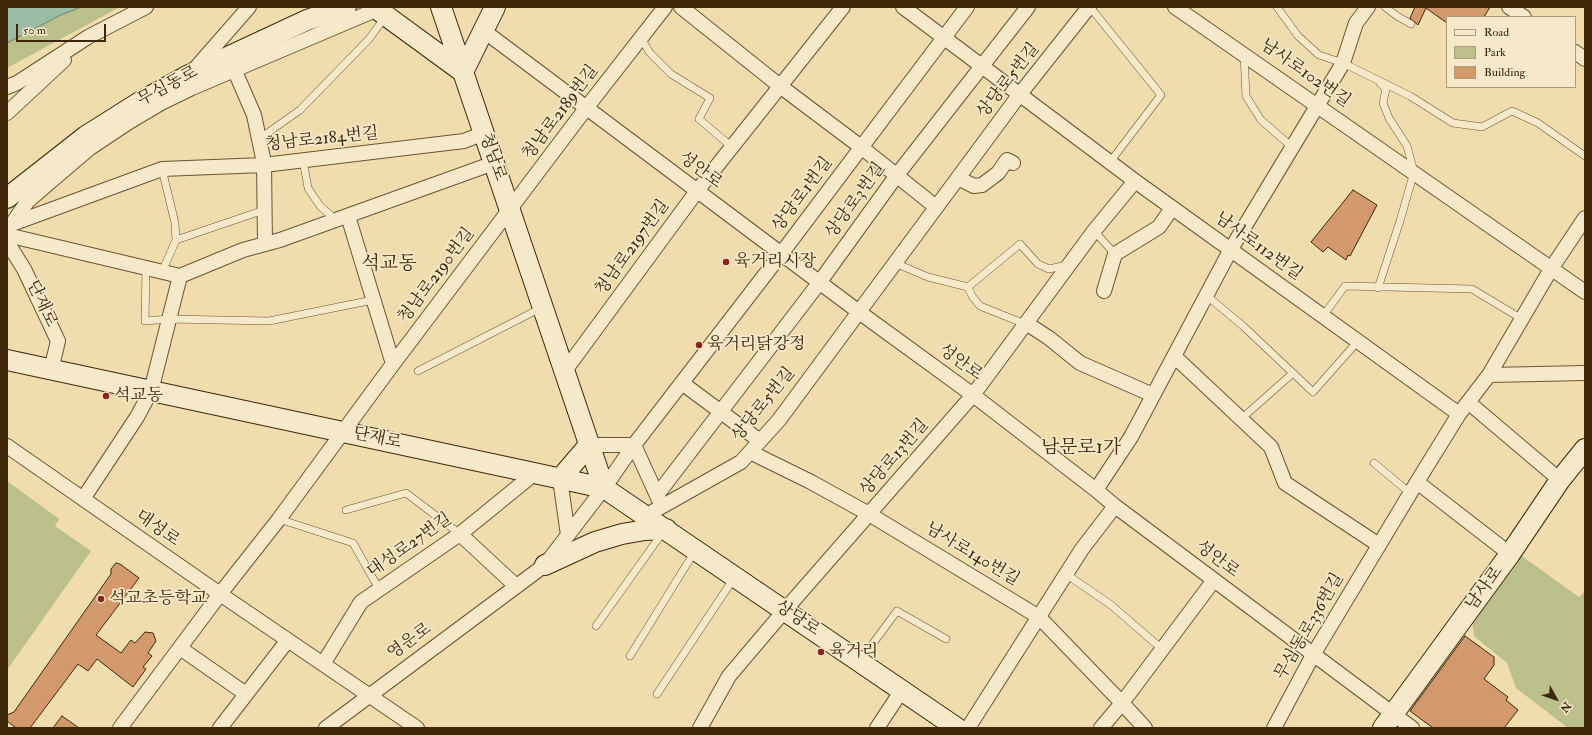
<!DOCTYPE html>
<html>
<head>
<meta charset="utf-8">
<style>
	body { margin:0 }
	#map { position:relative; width:1592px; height:735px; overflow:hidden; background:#f0ddae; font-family:"IM FELL Double Pica",serif }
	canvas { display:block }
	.frame { position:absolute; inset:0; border:8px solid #3e2709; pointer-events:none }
	.legend { position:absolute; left:1446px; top:16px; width:130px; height:72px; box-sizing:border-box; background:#f5e9ca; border:1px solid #ac9b7d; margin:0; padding:5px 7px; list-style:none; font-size:12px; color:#3e2709 }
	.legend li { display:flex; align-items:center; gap:8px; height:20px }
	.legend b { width:20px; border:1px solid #ac9b7d }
	.north { position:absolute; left:1536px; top:679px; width:40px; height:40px; -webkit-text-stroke:3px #f5e9ca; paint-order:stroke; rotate:130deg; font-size:11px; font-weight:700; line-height:16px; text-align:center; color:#3e2709 }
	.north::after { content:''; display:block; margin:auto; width:14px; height:18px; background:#3e2709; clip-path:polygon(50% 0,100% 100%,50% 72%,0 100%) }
	.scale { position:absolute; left:16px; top:24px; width:90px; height:18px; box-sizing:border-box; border:2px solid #3e2709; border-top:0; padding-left:5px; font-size:12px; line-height:14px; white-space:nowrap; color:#3e2709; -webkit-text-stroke:3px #f5e9ca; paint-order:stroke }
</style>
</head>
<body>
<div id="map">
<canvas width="1592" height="735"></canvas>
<div class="frame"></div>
<ul class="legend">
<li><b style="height:5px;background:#f5e9ca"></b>Road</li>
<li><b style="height:11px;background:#bbc08a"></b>Park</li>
<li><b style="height:11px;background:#d1996c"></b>Building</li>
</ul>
<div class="north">N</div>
<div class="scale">50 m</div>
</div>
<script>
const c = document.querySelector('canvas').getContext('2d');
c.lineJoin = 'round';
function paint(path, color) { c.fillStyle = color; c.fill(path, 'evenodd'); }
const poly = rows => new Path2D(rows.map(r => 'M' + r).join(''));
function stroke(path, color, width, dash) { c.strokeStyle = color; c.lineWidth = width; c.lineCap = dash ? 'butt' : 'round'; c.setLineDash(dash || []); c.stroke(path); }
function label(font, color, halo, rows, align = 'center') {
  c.font = font + ' "IM FELL Double Pica","Noto Serif KR",serif'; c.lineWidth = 3.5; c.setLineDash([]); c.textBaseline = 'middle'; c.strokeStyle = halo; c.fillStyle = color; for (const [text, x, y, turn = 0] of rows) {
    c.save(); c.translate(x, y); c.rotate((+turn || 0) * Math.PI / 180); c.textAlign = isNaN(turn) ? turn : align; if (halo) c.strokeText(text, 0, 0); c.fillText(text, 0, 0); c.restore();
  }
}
const green = poly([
	[81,7,120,7,7,68,7,43,9,41,61,15],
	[7,481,59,519,55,526,91,551,7,670],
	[1519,554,1579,597,1585,591,1585,728,1568,728,1516,688,1507,663,1474,636,1472,619]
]);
const water = poly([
	[7,7,81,7,61,15,7,43,7,7]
]);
const building = poly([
	[1415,7,1490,7,1484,17,1447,17,1447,23,1426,8,1418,25,1410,18,1415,7],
	[1353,190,1377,205,1350,256,1348,255,1346,260,1328,247,1323,252,1311,242,1353,190],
	[116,563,120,564,139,578,96,635,121,653,131,640,135,643,145,632,153,633,156,641,148,653,152,656,143,667,146,669,133,687,97,659,88,671,78,664,30,728,16,728,7,721,7,715,14,712,111,574,111,569,116,563],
	[1465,636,1494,657,1494,665,1484,679,1508,697,1506,700,1518,710,1504,728,1433,728,1410,711,1465,636],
	[62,716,79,728,53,728,62,716]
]);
const lane = poly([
	[1090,7,1161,95,1110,162],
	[1277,7,1298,36,1319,55,1343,63,1410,96,1453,123,1482,127,1512,111,1538,123,1585,156],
	[1385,7,1397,16,1411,24],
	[641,38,650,53,671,74,710,98,699,119,732,147],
	[1244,54,1246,96,1261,120,1292,147],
	[259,139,300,110,369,39,385,17],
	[303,160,308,188,320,206,336,220],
	[162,169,175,223,176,240],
	[1094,231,1115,254],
	[895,263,928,277,968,287],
	[146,268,145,321,169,319,269,321,373,300],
	[162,272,176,240,264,210],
	[1378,288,1400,221,1414,172,1407,146,1389,118,1383,103,1386,89,1380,83],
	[1206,295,1243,326,1313,392,1358,341],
	[1323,316,1345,286,1472,289,1522,319],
	[1025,324,980,306,972,296,968,287,1020,244,1038,264,1049,269,1067,265],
	[418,371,541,308],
	[1241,419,1293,373],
	[1374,463,1410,493],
	[346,510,406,493,460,534],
	[279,519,353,543,379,589],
	[1066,574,1111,605,1162,649],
	[596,626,663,532],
	[630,656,695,551],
	[860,661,897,611,946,639],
	[657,694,734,578]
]);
const street = poly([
	[681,7,780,86,861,147,936,207],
	[903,7,1135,181,1459,414],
	[1175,7,1585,292],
	[1509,7,1524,17],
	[484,31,859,312,973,395,1096,490,1115,506,1412,728],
	[1575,52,1585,59],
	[234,69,254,115,264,163,265,244],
	[194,70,249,7],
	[7,87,17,83,88,37,146,7],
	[7,113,64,60],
	[958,178,974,186,982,185,998,173,1007,160,1013,163],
	[348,216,393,364],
	[12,224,27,202,43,188,90,148,129,122,161,103,192,88,378,9],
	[7,229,12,224,162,169,264,165,464,141,484,133],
	[7,235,180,276,243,250,280,240,494,163],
	[7,242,24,269,58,341,51,370],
	[1104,291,1115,254,1159,227,1172,208],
	[1026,323,1049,338,1080,363,1153,395],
	[1174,356,1271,447,1285,483,1379,545],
	[564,372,697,191,843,7],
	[1489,375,1585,373],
	[682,383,760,441],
	[1468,402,1560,480],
	[589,445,634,445,660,502],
	[7,446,220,594,417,728],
	[750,452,811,482,869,514,1039,617,1122,703,1145,728],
	[560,479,568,535],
	[1417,482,1510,554],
	[1096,490,1131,437,1231,249,1343,63,1356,23,1368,7],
	[657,495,819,283,897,175,1028,7],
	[83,499,137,417,151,391,180,276],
	[645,516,741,462,779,420,1020,94,1089,7],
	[460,534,516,586],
	[180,648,246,694],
	[323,664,361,602,460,534,535,473],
	[120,728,220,594,279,519,393,364,587,107,665,7],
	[220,728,288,640],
	[326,728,545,565,604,488,634,445,781,254,967,7],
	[700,728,729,676,785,610,973,395,1094,231,1135,181],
	[877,728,902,690],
	[968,728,1082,549,1115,506],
	[1101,728,1122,703,1214,580],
	[1274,728,1313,655,1417,482,1459,414,1489,375,1551,269,1585,218]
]);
const secondary = poly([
	[374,7,463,72,495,7],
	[441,7,604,488],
	[7,198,86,136,140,102,189,75,307,20,346,7],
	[7,360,604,488,957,728],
	[560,479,589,445],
	[545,565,595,542,622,534,645,530,666,529],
	[1383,728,1510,554,1560,480,1585,449]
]);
const markers = [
	[726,262,4,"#8f2418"],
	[699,345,4,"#8f2418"],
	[106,396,4,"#8f2418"],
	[101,599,4,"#8f2418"],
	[821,652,4,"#8f2418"]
];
const streetNames = [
	["남사로102번길",1305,74,35],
	["상당로5번길",1009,81,-52],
	["무심동로",168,87,-28],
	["청남로2189번길",561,113,-53],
	["청남로2184번길",322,140,-6],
	["청남로",492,157,71],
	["성안로",700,171,37],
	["상당로1번길",803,195,-53],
	["상당로3번길",856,201,-54],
	["남사로112번길",1258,247,36],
	["청남로2197번길",633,248,-54],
	["청남로2190번길",437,276,-53],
	["단재로",41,304,65],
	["성안로",960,363,36],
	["상당로5번길",764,405,-51],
	["단재로",377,439,12],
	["상당로13번길",895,458,-49],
	["대성로",157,529,35],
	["대성로27번길",410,546,-35],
	["남사로140번길",972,555,31],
	["성안로",1217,560,37],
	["남사로",1485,589,-54],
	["상당로",797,619,34],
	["무심동로336번길",1310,627,-60],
	["영운로",410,642,-36]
];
const poiNames = [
	["육거리시장",734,262],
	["육거리닭강정",707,345],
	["석교동",114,396],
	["석교초등학교",109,599],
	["육거리",829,652]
];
const quarterNames = [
	["석교동",389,265],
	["남문로1가",1081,449]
];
paint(green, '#bbc08a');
paint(water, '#9bbda6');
stroke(water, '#768167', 1);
paint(building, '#d1996c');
stroke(building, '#3e2709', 1);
stroke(lane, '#6a5432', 8);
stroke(street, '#6a5432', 16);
stroke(secondary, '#3e2709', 22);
stroke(lane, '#f5e9ca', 7);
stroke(street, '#f5e9ca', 14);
stroke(secondary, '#f5e9ca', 20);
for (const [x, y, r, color] of markers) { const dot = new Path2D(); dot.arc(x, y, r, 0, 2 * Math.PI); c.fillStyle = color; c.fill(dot); stroke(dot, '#f5e9ca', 1.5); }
label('17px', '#3e2709', '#f5e9ca', streetNames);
label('17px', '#3e2709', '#f5e9ca', poiNames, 'left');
label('19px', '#3e2709', '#f5e9ca', quarterNames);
</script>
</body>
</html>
